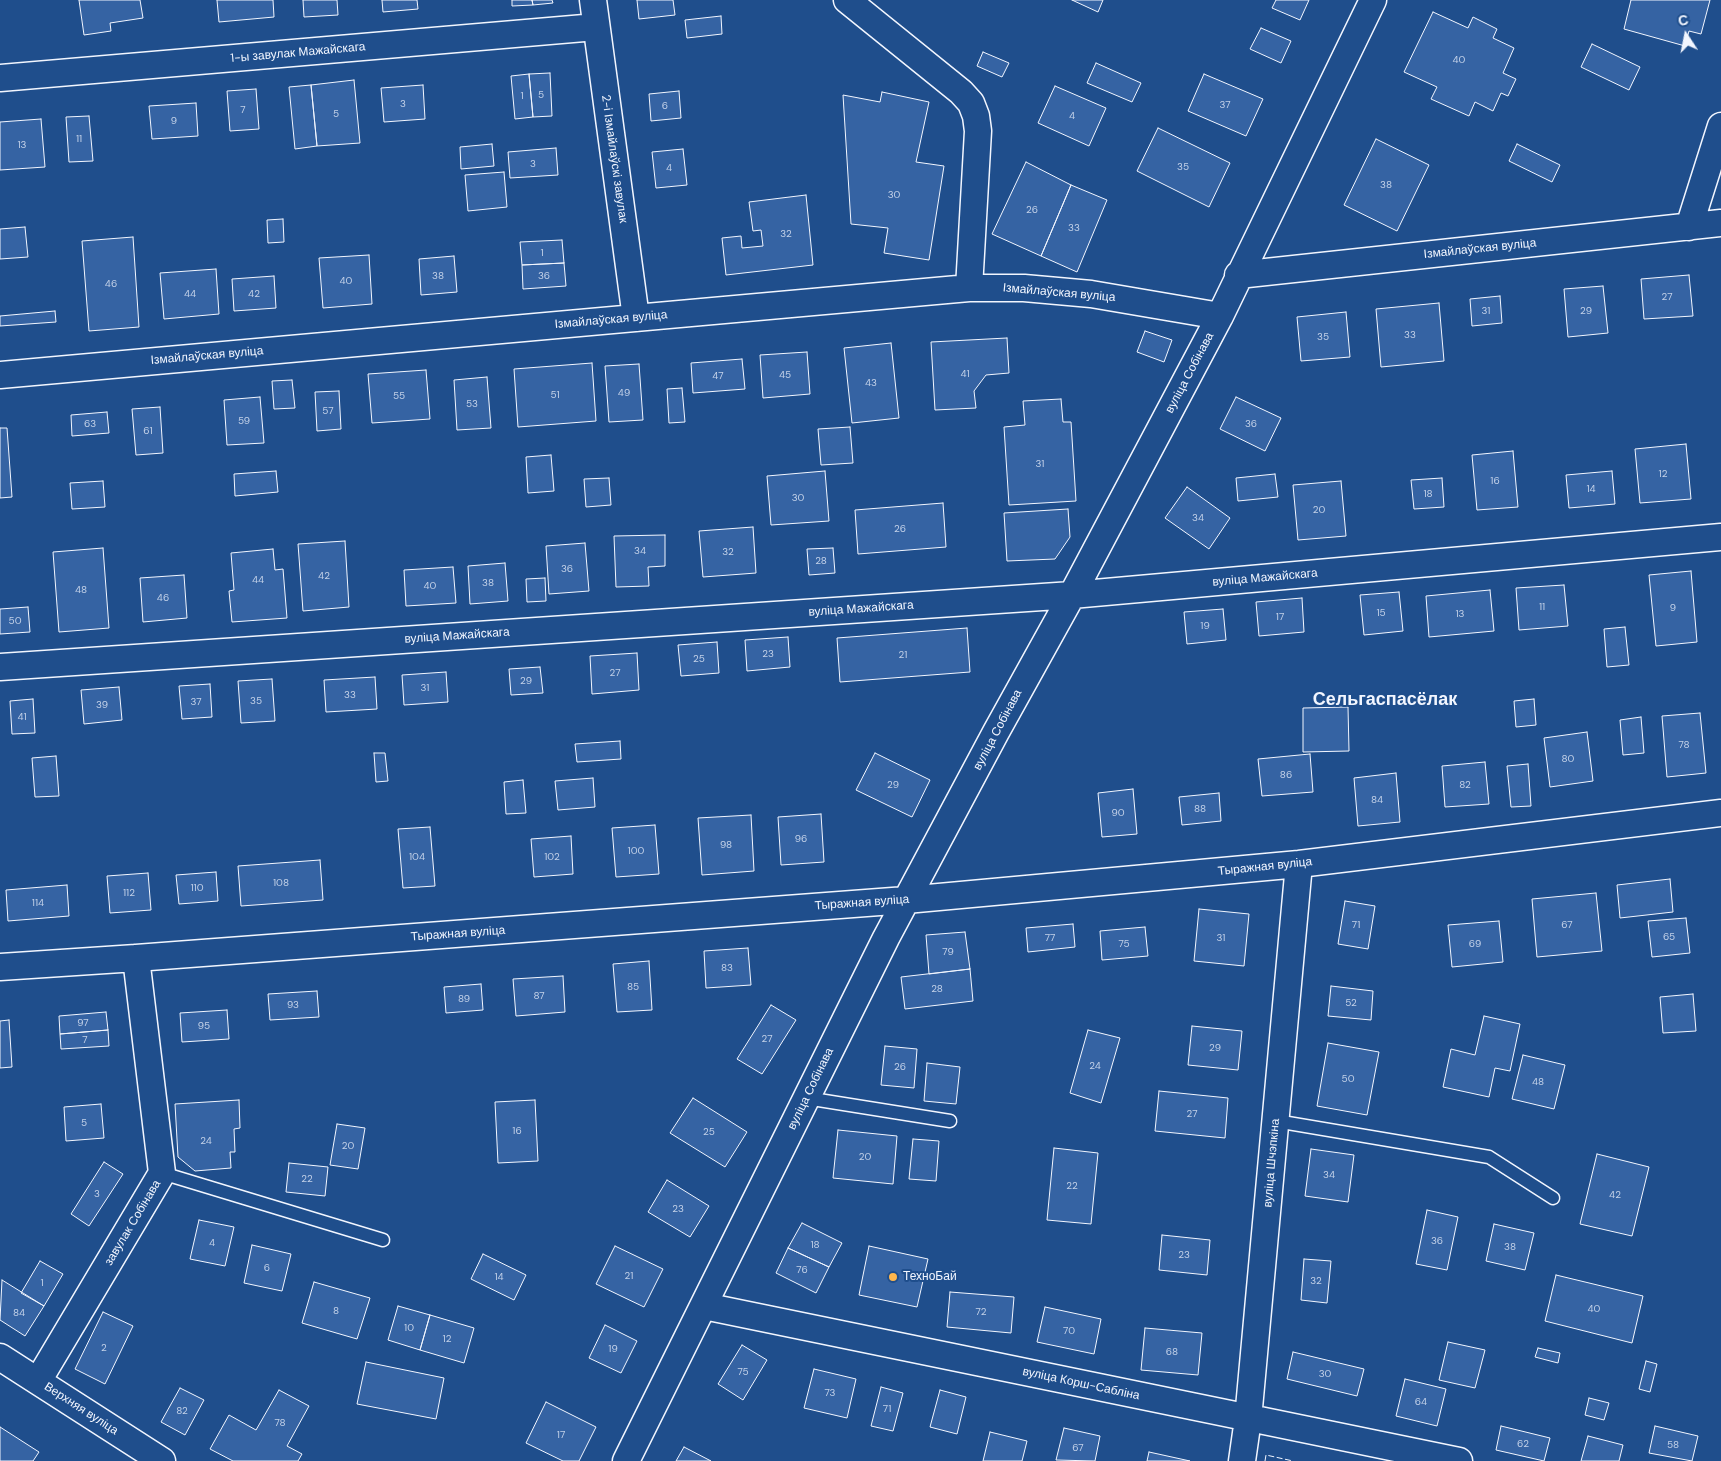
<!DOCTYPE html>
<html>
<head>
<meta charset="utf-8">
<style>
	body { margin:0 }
	#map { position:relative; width:1721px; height:1461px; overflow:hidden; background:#1f4e8c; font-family:"DM Sans",sans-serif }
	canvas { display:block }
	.north { position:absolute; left:1661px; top:10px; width:50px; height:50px; -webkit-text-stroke:4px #1f4e8c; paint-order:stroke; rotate:349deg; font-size:14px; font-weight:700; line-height:20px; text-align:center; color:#f2f6ff }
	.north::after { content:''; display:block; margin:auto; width:18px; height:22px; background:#f2f6ff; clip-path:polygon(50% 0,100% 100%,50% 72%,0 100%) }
</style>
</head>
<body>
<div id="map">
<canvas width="1721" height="1461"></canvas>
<div class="north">С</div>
</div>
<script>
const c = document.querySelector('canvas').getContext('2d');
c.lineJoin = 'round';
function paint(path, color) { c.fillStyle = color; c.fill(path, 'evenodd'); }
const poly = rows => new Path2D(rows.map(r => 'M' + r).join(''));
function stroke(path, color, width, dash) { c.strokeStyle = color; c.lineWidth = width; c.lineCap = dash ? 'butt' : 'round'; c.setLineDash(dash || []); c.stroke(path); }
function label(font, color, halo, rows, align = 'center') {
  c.font = font + ' "DM Sans",sans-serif'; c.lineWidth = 4; c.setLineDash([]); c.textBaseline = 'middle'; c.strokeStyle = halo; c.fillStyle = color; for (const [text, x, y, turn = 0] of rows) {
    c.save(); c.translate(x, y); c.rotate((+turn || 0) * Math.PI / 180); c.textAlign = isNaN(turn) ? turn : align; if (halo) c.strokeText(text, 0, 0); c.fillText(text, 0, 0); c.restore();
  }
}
const building = poly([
	[79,0,140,0,143,18,110,23,111,31,84,35,79,0],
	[217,0,273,0,274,17,219,22,217,0],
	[303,0,337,0,338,15,304,17,303,0],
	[382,0,417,0,418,9,383,12,382,0],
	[512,0,532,0,533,5,512,6,512,0],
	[532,0,552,0,553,3,533,5,532,0],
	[637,0,673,0,675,15,639,19,637,0],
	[1072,0,1103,0,1098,12,1072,0],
	[1276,0,1309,0,1300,20,1272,8,1276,0],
	[1631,0,1710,0,1701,34,1689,31,1685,46,1624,29,1631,0],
	[1433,12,1468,28,1473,17,1497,29,1493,38,1514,48,1503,73,1516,79,1508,96,1501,93,1493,111,1475,102,1469,116,1431,99,1437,87,1404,72,1433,12],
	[721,16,722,34,687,38,685,20,721,16],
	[1261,28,1291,41,1281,63,1250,49,1261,28],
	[1592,44,1640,67,1629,90,1581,67,1592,44],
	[983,52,1009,63,1002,77,977,66,983,52],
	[1096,63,1141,83,1132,102,1087,83,1096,63],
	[550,73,552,116,533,117,529,74,550,73],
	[529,74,533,117,515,119,511,76,529,74],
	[1204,74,1263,99,1246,136,1188,111,1204,74],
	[354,80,360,143,317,146,311,85,354,80],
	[311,85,317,146,295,149,289,87,311,85],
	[423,85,425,119,384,122,381,88,423,85],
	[1055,86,1106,108,1089,146,1038,123,1055,86],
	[256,89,259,129,230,131,227,91,256,89],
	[679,91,681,118,651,121,649,94,679,91],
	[882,92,929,102,916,162,944,166,929,260,884,253,888,228,851,224,843,95,880,102,882,92],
	[196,103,198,136,152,139,149,106,196,103],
	[89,116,93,161,69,162,66,117,89,116],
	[41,119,45,167,0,170,0,122,41,119],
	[1158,128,1230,163,1209,207,1137,171,1158,128],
	[1376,139,1429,165,1397,231,1344,205,1376,139],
	[492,144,494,166,461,169,460,147,492,144],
	[1517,144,1560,165,1552,182,1509,161,1517,144],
	[556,148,558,175,510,178,508,152,556,148],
	[683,149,687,185,656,188,652,152,683,149],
	[1026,162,1071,185,1041,256,992,234,1026,162],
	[504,172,507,207,468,211,465,175,504,172],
	[1071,185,1107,200,1077,272,1041,256,1071,185],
	[806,195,813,265,726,275,722,238,741,236,742,248,763,246,761,230,753,231,749,202,806,195],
	[283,219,284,242,268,243,267,220,283,219],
	[25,227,28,257,0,259,0,229,25,227],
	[133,237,139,327,89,331,82,241,133,237],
	[562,240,564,263,522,265,520,242,562,240],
	[369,255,372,304,323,308,319,258,369,255],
	[454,256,457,292,421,295,419,259,454,256],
	[564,263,566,286,523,289,522,265,564,263],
	[216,269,219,314,164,319,160,273,216,269],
	[1689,275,1693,316,1644,319,1641,279,1689,275],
	[274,276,276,308,234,311,232,279,274,276],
	[1603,286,1608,333,1568,337,1564,289,1603,286],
	[1500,296,1502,323,1472,326,1470,299,1500,296],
	[1439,303,1444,361,1381,367,1376,309,1439,303],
	[55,311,56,322,0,326,0,316,55,311],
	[1346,312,1350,357,1301,361,1297,317,1346,312],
	[1145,331,1172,340,1164,362,1137,352,1145,331],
	[1007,338,1009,373,986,375,974,391,976,408,935,410,931,342,1007,338],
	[891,343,899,418,852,423,844,348,891,343],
	[807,352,810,394,763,398,760,355,807,352],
	[742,359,745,389,693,393,691,363,742,359],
	[592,363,596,421,518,427,514,369,592,363],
	[639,364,643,420,609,422,605,366,639,364],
	[426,370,430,419,372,423,368,374,426,370],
	[487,377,491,428,457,430,454,380,487,377],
	[292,380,295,408,274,409,272,381,292,380],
	[682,388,685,422,669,423,667,389,682,388],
	[339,391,341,429,317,431,315,392,339,391],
	[260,397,264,443,227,445,224,400,260,397],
	[1236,397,1281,418,1265,451,1220,429,1236,397],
	[1061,399,1063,422,1071,422,1076,501,1009,505,1004,427,1025,425,1023,401,1061,399],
	[160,407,163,453,136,455,132,409,160,407],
	[107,412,109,433,72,436,71,415,107,412],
	[850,427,853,463,821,465,818,429,850,427],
	[0,428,7,428,12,497,0,498,0,428],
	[1686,444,1691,499,1640,503,1635,449,1686,444],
	[1513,451,1518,507,1477,510,1472,455,1513,451],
	[551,455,554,491,528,493,526,457,551,455],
	[276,471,278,492,235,496,234,474,276,471],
	[825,471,829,521,771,525,767,476,825,471],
	[1612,471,1615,504,1569,508,1566,475,1612,471],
	[1275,474,1278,497,1238,501,1236,478,1275,474],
	[609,478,611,505,586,507,584,479,609,478],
	[1442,478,1444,507,1414,509,1411,480,1442,478],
	[103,481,105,507,72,509,70,483,103,481],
	[1341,481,1346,536,1298,540,1293,485,1341,481],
	[1187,487,1230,518,1209,549,1165,518,1187,487],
	[943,503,946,547,858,554,855,510,943,503],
	[1068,509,1070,537,1055,559,1007,561,1004,513,1068,509],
	[753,527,756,573,703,577,699,531,753,527],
	[665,535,665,566,648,567,649,586,616,587,614,536,665,535],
	[345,541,349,607,303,611,298,544,345,541],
	[585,543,589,591,549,594,546,546,585,543],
	[103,548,109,628,59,632,53,552,103,548],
	[833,548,835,573,809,575,807,549,833,548],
	[273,549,275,570,283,569,287,618,232,622,229,591,234,590,231,553,273,549],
	[505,563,508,601,470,604,468,566,505,563],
	[453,567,456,603,406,606,404,570,453,567],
	[1691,571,1697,642,1656,646,1649,575,1691,571],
	[184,575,187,618,143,622,140,578,184,575],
	[545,578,546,601,527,602,526,579,545,578],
	[1564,585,1568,626,1519,630,1516,588,1564,585],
	[1490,590,1494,631,1429,637,1426,596,1490,590],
	[1399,592,1403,631,1364,635,1360,595,1399,592],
	[1302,598,1304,632,1259,636,1256,602,1302,598],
	[28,607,30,632,0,634,0,609,28,607],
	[1223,609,1226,640,1187,644,1184,612,1223,609],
	[1625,627,1629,665,1607,667,1604,629,1625,627],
	[967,628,970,672,840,682,837,638,967,628],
	[788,637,790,667,747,671,745,640,788,637],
	[717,642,719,673,681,676,678,645,717,642],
	[637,653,639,690,592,694,590,656,637,653],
	[540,667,543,693,511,695,509,669,540,667],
	[446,672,448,702,404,705,402,675,446,672],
	[375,677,377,709,326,712,324,680,375,677],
	[272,679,275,721,241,723,238,681,272,679],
	[210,684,212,717,182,719,179,686,210,684],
	[119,687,122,720,84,724,81,690,119,687],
	[33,699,35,733,12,734,10,701,33,699],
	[1534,699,1536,725,1516,727,1514,701,1534,699],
	[1348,707,1349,751,1303,752,1303,708,1348,707],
	[1700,713,1706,773,1667,777,1662,716,1700,713],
	[1641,717,1644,753,1623,755,1620,720,1641,717],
	[1587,732,1593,781,1550,787,1544,738,1587,732],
	[620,741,621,759,577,762,575,744,620,741],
	[374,753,385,753,388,781,376,782,374,753],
	[875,753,930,780,912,817,856,790,875,753],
	[1310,754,1313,792,1262,796,1258,759,1310,754],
	[56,756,59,796,35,797,32,758,56,756],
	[1485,762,1489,804,1445,807,1442,766,1485,762],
	[1528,764,1531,806,1511,807,1507,766,1528,764],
	[1396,773,1400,822,1358,826,1354,778,1396,773],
	[593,778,595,807,558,810,555,781,593,778],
	[523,780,526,813,506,814,504,782,523,780],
	[1133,789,1137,834,1102,837,1098,793,1133,789],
	[1219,793,1221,821,1182,825,1179,797,1219,793],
	[821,814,824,862,781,865,778,817,821,814],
	[751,815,754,871,702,875,698,818,751,815],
	[655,825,659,874,616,877,612,828,655,825],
	[430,827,435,886,403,888,398,829,430,827],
	[571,836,573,874,534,877,531,839,571,836],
	[320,860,323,900,241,906,238,866,320,860],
	[216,872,218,901,179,904,176,875,216,872],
	[148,873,151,910,110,913,107,876,148,873],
	[1670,879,1673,912,1620,918,1617,885,1670,879],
	[67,885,69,916,8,921,6,890,67,885],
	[1596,893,1602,951,1537,957,1532,899,1596,893],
	[1345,901,1375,906,1368,949,1338,944,1345,901],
	[1199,909,1249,914,1244,966,1194,961,1199,909],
	[1686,918,1690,953,1652,957,1648,921,1686,918],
	[1499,921,1503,962,1452,967,1448,925,1499,921],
	[1073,924,1075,947,1028,952,1026,928,1073,924],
	[1145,927,1148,956,1102,960,1100,931,1145,927],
	[965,932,970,969,929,974,926,935,965,932],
	[748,948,751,985,706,988,704,951,748,948],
	[649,961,652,1010,617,1012,613,964,649,961],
	[970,969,973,1001,905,1009,901,977,970,969],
	[563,976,565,1012,516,1016,513,979,563,976],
	[481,984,483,1010,446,1013,444,987,481,984],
	[1331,986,1373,991,1371,1020,1328,1016,1331,986],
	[317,991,319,1017,270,1020,268,994,317,991],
	[1693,994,1696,1031,1663,1033,1660,997,1693,994],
	[771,1005,796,1020,762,1074,737,1059,771,1005],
	[227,1010,229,1039,182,1042,180,1013,227,1010],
	[106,1012,108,1030,60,1034,59,1016,106,1012],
	[1484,1016,1520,1024,1510,1071,1495,1068,1489,1097,1443,1087,1451,1049,1475,1055,1484,1016],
	[9,1020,12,1067,0,1068,0,1021,9,1020],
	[1192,1026,1242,1031,1238,1070,1188,1065,1192,1026],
	[108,1030,109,1046,61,1049,60,1034,108,1030],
	[1088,1030,1120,1038,1101,1103,1070,1093,1088,1030],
	[1328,1043,1379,1052,1367,1115,1317,1106,1328,1043],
	[885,1046,917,1049,914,1088,881,1085,885,1046],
	[1523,1055,1565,1065,1554,1109,1512,1099,1523,1055],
	[927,1063,960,1067,956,1104,924,1101,927,1063],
	[1159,1091,1228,1098,1225,1138,1155,1131,1159,1091],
	[693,1098,747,1132,725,1167,670,1133,693,1098],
	[239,1100,240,1128,234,1129,235,1152,230,1152,231,1168,195,1171,178,1157,175,1104,239,1100],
	[535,1100,538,1161,498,1163,495,1102,535,1100],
	[101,1104,104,1138,66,1141,64,1107,101,1104],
	[337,1124,365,1128,358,1169,330,1165,337,1124],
	[838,1130,897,1136,893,1184,833,1178,838,1130],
	[913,1139,939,1141,936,1181,909,1179,913,1139],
	[1054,1148,1098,1153,1091,1224,1047,1220,1054,1148],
	[1311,1149,1354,1155,1348,1202,1305,1196,1311,1149],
	[1597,1154,1649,1167,1632,1236,1580,1224,1597,1154],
	[104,1162,123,1174,89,1226,71,1214,104,1162],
	[289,1163,328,1167,325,1196,286,1192,289,1163],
	[667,1180,709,1206,690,1237,648,1212,667,1180],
	[1427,1210,1458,1217,1447,1270,1416,1264,1427,1210],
	[199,1220,234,1227,225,1266,190,1259,199,1220],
	[802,1223,842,1243,829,1267,788,1248,802,1223],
	[1494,1224,1534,1233,1525,1270,1486,1261,1494,1224],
	[1162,1235,1210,1240,1207,1275,1159,1270,1162,1235],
	[252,1245,291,1254,282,1291,244,1283,252,1245],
	[615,1246,663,1269,644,1307,596,1284,615,1246],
	[869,1246,928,1259,917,1307,859,1295,869,1246],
	[788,1248,829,1267,816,1293,776,1273,788,1248],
	[483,1254,526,1275,514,1300,471,1279,483,1254],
	[1304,1259,1331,1261,1327,1303,1301,1300,1304,1259],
	[40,1261,63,1274,44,1306,21,1293,40,1261],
	[1556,1275,1643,1296,1632,1343,1545,1321,1556,1275],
	[2,1280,44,1306,25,1336,0,1320,2,1280],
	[314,1282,370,1298,357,1339,302,1323,314,1282],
	[950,1292,1014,1297,1011,1333,947,1327,950,1292],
	[398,1306,430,1315,420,1350,388,1340,398,1306],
	[1045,1307,1101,1319,1094,1354,1037,1342,1045,1307],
	[103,1312,133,1326,105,1384,75,1369,103,1312],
	[430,1315,474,1328,464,1363,420,1350,430,1315],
	[605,1325,637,1341,621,1373,589,1358,605,1325],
	[1145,1328,1202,1333,1198,1375,1141,1370,1145,1328],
	[1448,1342,1485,1350,1475,1388,1439,1380,1448,1342],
	[742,1345,767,1360,743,1400,718,1384,742,1345],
	[1538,1348,1560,1353,1558,1363,1535,1357,1538,1348],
	[1293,1352,1364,1369,1357,1396,1287,1379,1293,1352],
	[1646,1361,1657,1364,1650,1392,1639,1389,1646,1361],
	[366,1362,444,1378,436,1419,357,1404,366,1362],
	[814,1369,856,1379,847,1418,804,1408,814,1369],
	[1405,1379,1446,1389,1437,1426,1396,1416,1405,1379],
	[881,1387,903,1393,893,1431,871,1426,881,1387],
	[180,1388,204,1400,185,1435,161,1422,180,1388],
	[279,1390,309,1406,287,1446,302,1454,298,1461,233,1461,210,1449,229,1415,256,1430,279,1390],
	[940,1390,966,1397,957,1434,930,1427,940,1390],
	[1589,1398,1609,1403,1604,1420,1585,1415,1589,1398],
	[546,1402,596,1427,579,1461,563,1461,526,1443,546,1402],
	[1501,1426,1550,1438,1544,1461,1496,1450,1501,1426],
	[1655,1426,1698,1436,1692,1461,1649,1453,1655,1426],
	[0,1427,39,1452,33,1461,0,1461,0,1427],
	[1064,1428,1100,1436,1095,1461,1056,1460,1064,1428],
	[990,1432,1027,1441,1022,1461,983,1461,990,1432],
	[1588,1436,1623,1445,1619,1461,1581,1461,1588,1436],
	[684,1447,711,1461,676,1461,684,1447],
	[1149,1452,1190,1461,1147,1461,1149,1452]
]);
const lane = poly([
	[806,1098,950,1121],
	[1276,1121,1489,1157,1553,1198],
	[162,1173,383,1240]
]);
const street = poly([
	[593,0,636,318],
	[847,0,961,92,971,103,976,116,978,131,969,288],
	[0,78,596,27],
	[1689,227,1721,126],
	[1238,275,1721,223],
	[0,375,969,288,1024,288,1091,294,1220,316],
	[0,667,1072,595,1721,537],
	[0,967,136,958,906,900,1299,864,1721,813],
	[704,1306,1459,1461],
	[0,1357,162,1461],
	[38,1381,162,1173,136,958],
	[626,1461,886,938,996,732,1072,595,1220,316,1373,0],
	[1242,1461,1248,1419,1299,864]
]);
const fence = poly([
	[1265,1461,1266,1455,1293,1461]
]);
const markers = [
	[893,1277,5,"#ffb74d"]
];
const numberNames = [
	["40",1459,60],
	["5",541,95],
	["1",522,96],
	["3",403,104],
	["37",1225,105],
	["6",665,106],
	["7",243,110],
	["5",336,114],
	["4",1072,116],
	["9",174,121],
	["11",79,139],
	["13",22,145],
	["3",533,164],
	["35",1183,167],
	["4",669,168],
	["38",1386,185],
	["30",894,195],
	["26",1032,210],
	["33",1074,228],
	["32",786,234],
	["1",542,253],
	["38",438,276],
	["36",544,276],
	["40",346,281],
	["46",111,284],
	["44",190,294],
	["42",254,294],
	["27",1667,297],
	["31",1486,311],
	["29",1586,311],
	["33",1410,335],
	["35",1323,337],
	["41",965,374],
	["45",785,375],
	["47",718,376],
	["43",871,383],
	["49",624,393],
	["51",555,395],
	["55",399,396],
	["53",472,404],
	["57",328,411],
	["59",244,421],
	["63",90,424],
	["36",1251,424],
	["61",148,431],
	["31",1040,464],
	["12",1663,474],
	["16",1495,481],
	["14",1591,489],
	["18",1428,494],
	["30",798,498],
	["20",1319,510],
	["34",1198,518],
	["26",900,529],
	["34",640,551],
	["32",728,552],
	["28",821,561],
	["36",567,569],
	["42",324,576],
	["44",258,580],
	["38",488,583],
	["40",430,586],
	["48",81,590],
	["46",163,598],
	["11",1542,607],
	["9",1673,608],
	["15",1381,613],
	["13",1460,614],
	["17",1280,617],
	["50",15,621],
	["19",1205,626],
	["23",768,654],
	["21",903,655],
	["25",699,659],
	["27",615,673],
	["29",526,681],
	["31",425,688],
	["33",350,695],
	["35",256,701],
	["37",196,702],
	["39",102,705],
	["41",22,717],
	["78",1684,745],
	["80",1568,759],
	["86",1286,775],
	["29",893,785],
	["82",1465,785],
	["84",1377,800],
	["88",1200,809],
	["90",1118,813],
	["96",801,839],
	["98",726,845],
	["100",636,851],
	["104",417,857],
	["102",552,857],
	["108",281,883],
	["110",197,888],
	["112",129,893],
	["114",38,903],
	["71",1356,925],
	["67",1567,925],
	["65",1669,937],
	["77",1050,938],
	["31",1221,938],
	["75",1124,944],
	["69",1475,944],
	["79",948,952],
	["83",727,968],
	["85",633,987],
	["28",937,989],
	["87",539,996],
	["89",464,999],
	["52",1351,1003],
	["93",293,1005],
	["97",83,1023],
	["95",204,1026],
	["27",767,1039],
	["7",85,1040],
	["29",1215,1048],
	["24",1095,1066],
	["26",900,1067],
	["50",1348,1079],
	["48",1538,1082],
	["27",1192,1114],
	["5",84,1123],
	["16",517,1131],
	["25",709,1132],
	["24",206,1141],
	["20",348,1146],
	["20",865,1157],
	["34",1329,1175],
	["22",307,1179],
	["22",1072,1186],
	["3",97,1194],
	["42",1615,1195],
	["23",678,1209],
	["36",1437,1241],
	["4",212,1243],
	["18",815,1245],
	["38",1510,1247],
	["23",1184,1255],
	["6",267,1268],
	["76",802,1270],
	["21",629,1276],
	["14",499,1277],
	["32",1316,1281],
	["1",42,1283],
	["40",1594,1309],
	["8",336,1311],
	["72",981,1312],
	["84",19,1313],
	["10",409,1328],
	["70",1069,1331],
	["12",447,1339],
	["2",104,1348],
	["19",613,1349],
	["68",1172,1352],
	["75",743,1372],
	["30",1325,1374],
	["73",830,1393],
	["64",1421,1402],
	["71",887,1409],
	["82",182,1411],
	["78",280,1423],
	["17",561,1435],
	["62",1523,1444],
	["58",1673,1445],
	["67",1078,1448]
];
const streetNames = [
	["1-ы завулак Мажайскага",298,53,-5],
	["2-і Ізмайлаўскі завулак",614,159,82],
	["Ізмайлаўская вуліца",1480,249,-6],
	["Ізмайлаўская вуліца",1059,293,5],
	["Ізмайлаўская вуліца",611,320,-5],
	["Ізмайлаўская вуліца",207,356,-5],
	["вуліца Собінава",1190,373,-62],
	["вуліца Мажайскага",1265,578,-5],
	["вуліца Мажайскага",861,609,-4],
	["вуліца Мажайскага",457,636,-4],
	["вуліца Собінава",998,730,-62],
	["Тыражная вуліца",1265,867,-6],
	["Тыражная вуліца",862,903,-4],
	["Тыражная вуліца",458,934,-4],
	["вуліца Собінава",811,1089,-64],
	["вуліца Шчэпкіна",1272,1163,-85],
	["завулак Собінава",133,1223,-59],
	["вуліца Корш-Сабліна",1081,1384,12],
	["Верхняя вуліца",81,1409,33]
];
const poiNames = [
	["ТехноБай",903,1277]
];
const districtNames = [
	["Сельгаспасёлак",1385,700]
];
paint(building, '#3563a3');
stroke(building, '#f2f6ff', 1);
stroke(lane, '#f2f6ff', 15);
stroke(street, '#f2f6ff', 29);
stroke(lane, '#1f4e8c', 12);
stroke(street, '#1f4e8c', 26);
stroke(fence, '#f2f6ff', 1, [6, 2.5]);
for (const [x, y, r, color] of markers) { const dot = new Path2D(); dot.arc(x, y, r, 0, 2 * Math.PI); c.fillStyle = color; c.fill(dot); stroke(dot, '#1f4e8c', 2); }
label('10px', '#c3d1e8', null, numberNames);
label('12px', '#f2f6ff', '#1f4e8c', streetNames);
label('12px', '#f2f6ff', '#1f4e8c', poiNames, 'left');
label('bold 18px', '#f2f6ff', '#1f4e8c', districtNames);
</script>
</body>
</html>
